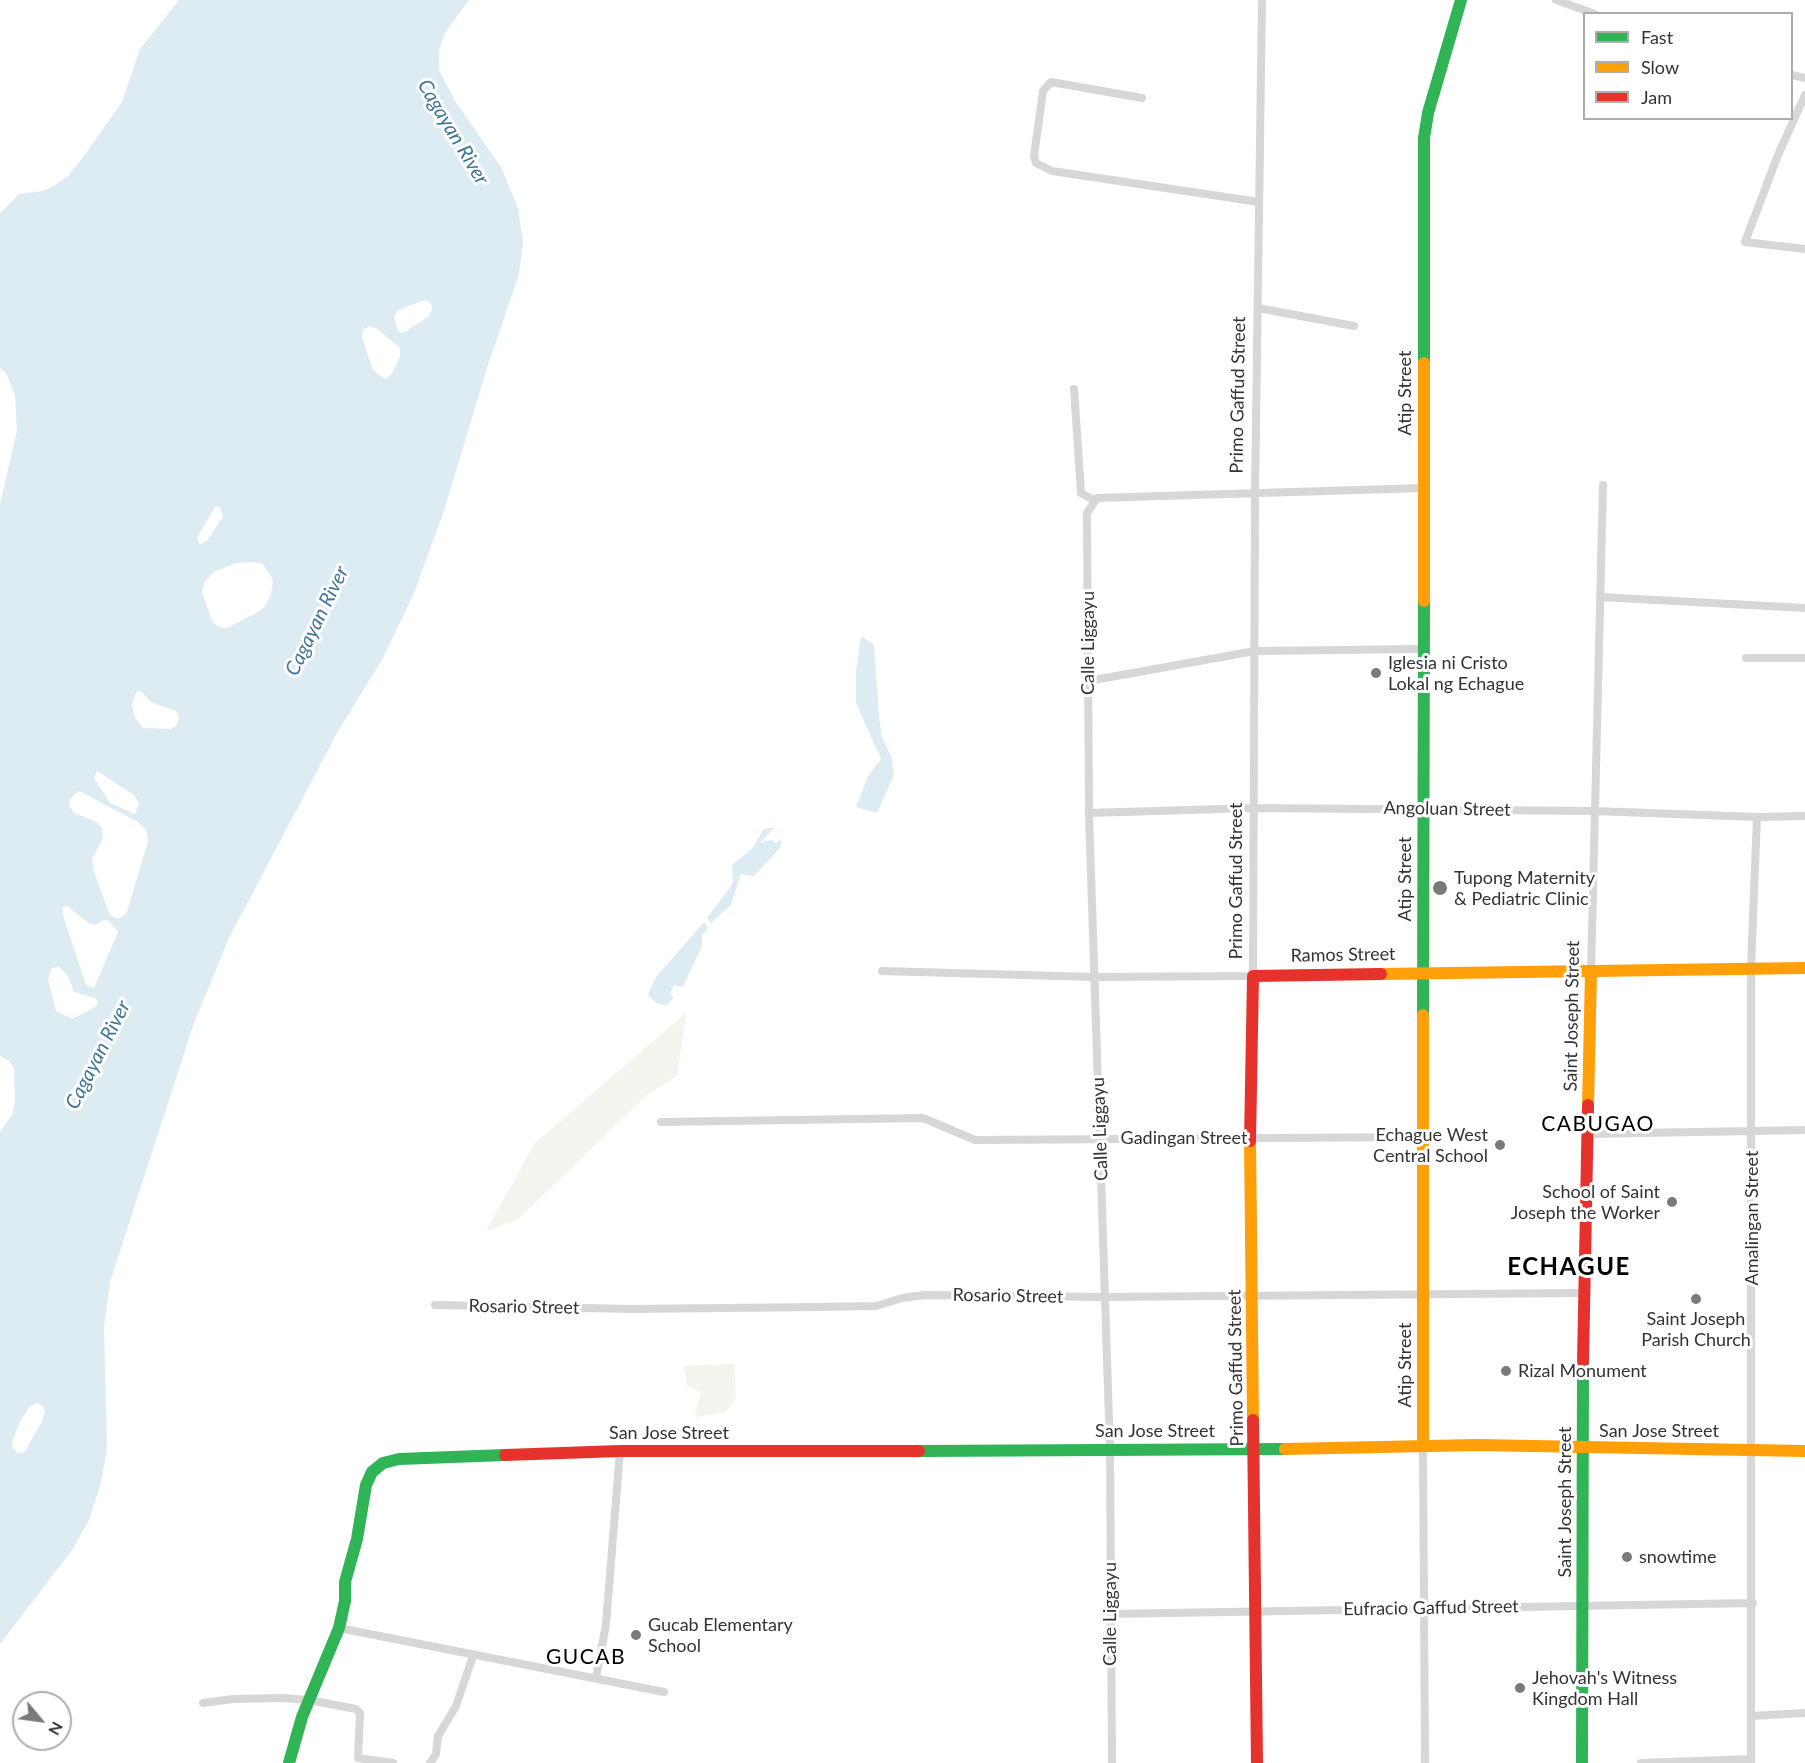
<!DOCTYPE html>
<html>
<head>
<meta charset="utf-8">
<style>
	body { margin:0 }
	#map { position:relative; width:1805px; height:1763px; overflow:hidden; background:#fff; font-family:Lato,sans-serif }
	canvas { display:block }
	.legend { position:absolute; left:1583px; top:12px; width:210px; height:108px; box-sizing:border-box; background:#fff; border:2px solid #adadad; margin:0; padding:8px 10px; list-style:none; font-size:18px; color:#333 }
	.legend li { display:flex; align-items:center; gap:12px; height:30px }
	.legend b { width:30px; border:2px solid #adadad }
	.north { position:absolute; left:12px; top:1691px; width:60px; height:60px; box-sizing:border-box; background:#fff; border:2px solid #adadad; border-radius:50%; rotate:119deg; font-size:16px; font-weight:700; line-height:24px; text-align:center; color:#333 }
	.north::after { content:''; display:block; margin:auto; width:21px; height:27px; background:#7a7a7a; clip-path:polygon(50% 0,100% 100%,50% 72%,0 100%) }
</style>
</head>
<body>
<div id="map">
<canvas width="1805" height="1763"></canvas>
<ul class="legend">
<li><b style="height:8px;background:#30b455"></b>Fast</li>
<li><b style="height:8px;background:#ff9f0a"></b>Slow</li>
<li><b style="height:8px;background:#e5322d"></b>Jam</li>
</ul>
<div class="north">N</div>
</div>
<script>
const c = document.querySelector('canvas').getContext('2d');
c.lineJoin = 'round';
function paint(path, color) { c.fillStyle = color; c.fill(path, 'evenodd'); }
const poly = rows => new Path2D(rows.map(r => 'M' + r).join(''));
function stroke(path, color, width, dash) { c.strokeStyle = color; c.lineWidth = width; c.lineCap = dash ? 'butt' : 'round'; c.setLineDash(dash || []); c.stroke(path); }
function label(font, color, halo, rows, align = 'center') {
  c.font = font + ' Lato,sans-serif'; c.lineWidth = 6; c.setLineDash([]); c.textBaseline = 'middle'; c.strokeStyle = halo; c.fillStyle = color; for (const [text, x, y, turn = 0] of rows) {
    c.save(); c.translate(x, y); c.rotate((+turn || 0) * Math.PI / 180); c.textAlign = isNaN(turn) ? turn : align; if (halo) c.strokeText(text, 0, 0); c.fillText(text, 0, 0); c.restore();
  }
}
const green = poly([
	[686,1013,677,1076,648,1094,517,1220,486,1231,535,1143],
	[734,1364,736,1398,725,1413,695,1417,701,1392,687,1385,684,1366]
]);
const water = poly([
	[179,0,469,0,445,33,439,50,439,70,455,101,501,167,518,208,523,242,519,274,487,368,444,511,414,593,383,658,337,733,229,938,194,1023,110,1282,104,1328,107,1449,101,1483,89,1520,72,1550,0,1644,0,1132,13,1113,15,1099,14,1068,9,1061,0,1056,0,504,17,431,15,395,6,373,0,368,0,213,19,194,43,191,55,185,68,176,83,157,122,102,140,49],
	[425,300,431,303,432,309,429,316,408,330,402,333,398,331,394,316,398,310],
	[369,326,377,329,400,348,400,357,391,375,385,379,373,370,362,337,363,330],
	[215,507,220,507,223,516,207,541,200,544,197,538],
	[253,562,263,564,273,580,271,594,266,605,260,611,227,628,219,627,212,621,202,592,205,581,214,572,236,563],
	[137,691,141,691,151,702,176,711,179,717,177,725,171,729,143,728,134,716,132,704],
	[97,771,134,795,139,803,135,814,110,803,94,778],
	[79,791,138,822,146,830,148,841,127,912,122,917,117,919,110,915,94,872,92,860,103,837,102,828,96,822,74,813,70,807,69,800],
	[67,906,90,924,95,925,104,920,109,921,118,932,94,988,86,985,63,915,63,907],
	[59,967,68,976,74,992,95,998,98,1002,97,1006,72,1019,56,1011,48,979,52,968],
	[37,1403,43,1406,45,1412,42,1421,26,1450,23,1453,18,1453,13,1448,12,1442,20,1422,30,1406],
	[861,636,874,645,879,717,882,737,892,758,894,775,877,813,856,807,868,776,881,759,856,703,856,672],
	[775,827,760,843,771,840,775,843,782,839,780,848,754,876,741,874,731,905,711,923,707,918,733,883,732,865,752,849,764,829],
	[704,922,708,928,702,936,702,946,683,987,674,985,670,994,674,997,666,1006,656,1003,648,995,656,977]
]);
const street = poly([
	[1556,0,1595,14],
	[1792,75,1805,78],
	[1805,95,1778,155,1745,242,1805,249],
	[1142,98,1051,82,1043,91,1034,156,1036,163,1052,171,1259,202],
	[1258,308,1354,326],
	[1074,389,1081,493,1094,500],
	[1600,597,1805,608],
	[1746,658,1805,658],
	[1088,681,1255,651,1422,649],
	[1089,813,1254,808,1595,811,1757,817,1805,816],
	[882,971,1094,977,1253,976,1255,495,1262,0],
	[1591,972,1603,485],
	[661,1122,923,1118,975,1140,1423,1137],
	[1587,1134,1805,1130],
	[435,1305,632,1309,816,1307,876,1306,902,1298,925,1295,1103,1297,1583,1293],
	[1423,1446,1425,1763],
	[1110,1614,1753,1603],
	[339,1628,664,1692],
	[596,1678,606,1624,620,1451],
	[203,1703,233,1699,282,1698,309,1700,356,1709,360,1713,358,1758,393,1763],
	[1751,1716,1805,1713],
	[430,1763,436,1754,438,1736,456,1706,473,1656],
	[1112,1763,1110,1449,1089,813,1087,513,1097,498,1423,488],
	[1641,1763,1751,1759],
	[1751,1763,1751,968,1757,817]
]);
const fast = poly([
	[1424,363,1424,138,1428,113,1461,0],
	[1423,1015,1424,601],
	[919,1451,1285,1449],
	[289,1763,302,1717,339,1628,345,1601,345,1582,357,1539,366,1485,372,1472,383,1463,399,1459,505,1455],
	[1582,1763,1583,1362]
]);
const slow = poly([
	[1424,601,1424,363],
	[1381,974,1805,968],
	[1588,1105,1591,972],
	[1250,1141,1253,1420],
	[1423,1446,1423,1015],
	[1285,1449,1477,1445,1805,1451]
]);
const jam = poly([
	[1250,1141,1253,976,1381,974],
	[1583,1362,1588,1105],
	[1253,1420,1257,1763],
	[505,1455,620,1451,919,1451]
]);
const markers = [
	[1376,673,6,"#7a7a7a"],
	[1440,888,8,"#7a7a7a"],
	[1500,1145,6,"#7a7a7a"],
	[1672,1202,6,"#7a7a7a"],
	[1696,1299,6,"#7a7a7a"],
	[1506,1371,6,"#7a7a7a"],
	[1627,1557,6,"#7a7a7a"],
	[636,1635,6,"#7a7a7a"],
	[1520,1688,6,"#7a7a7a"]
];
const streetNames = [
	["Atip Street",1405,393,-90],
	["Primo Gaffud Street",1238,395,-89],
	["Calle Liggayu",1088,643,-90],
	["Angoluan Street",1447,809,1],
	["Atip Street",1405,879,-90],
	["Primo Gaffud Street",1236,881,-90],
	["Ramos Street",1343,955,-1],
	["Saint Joseph Street",1572,1016,-89],
	["Calle Liggayu",1100,1129,-92],
	["Gadingan Street",1184,1138],
	["Amalingan Street",1752,1218,-90],
	["Rosario Street",1008,1296,1],
	["Rosario Street",524,1307,1],
	["Atip Street",1405,1365,-90],
	["Primo Gaffud Street",1236,1368,-91],
	["San Jose Street",1155,1431],
	["San Jose Street",1659,1431],
	["San Jose Street",669,1433],
	["Saint Joseph Street",1565,1502,-90],
	["Eufracio Gaffud Street",1431,1608,-1],
	["Calle Liggayu",1110,1614,-90]
];
const poiNames = [
	["Iglesia ni Cristo",1388,663],
	["Lokal ng Echague",1388,684],
	["Tupong Maternity",1454,878],
	["& Pediatric Clinic",1454,899],
	["Echague West",1488,1135,"right"],
	["Central School",1488,1156,"right"],
	["School of Saint",1660,1192,"right"],
	["Joseph the Worker",1660,1213,"right"],
	["Saint Joseph",1696,1319,"center"],
	["Parish Church",1696,1340,"center"],
	["Rizal Monument",1518,1371],
	["snowtime",1639,1557],
	["Gucab Elementary",648,1625],
	["School",648,1646],
	["Jehovah's Witness",1532,1678],
	["Kingdom Hall",1532,1699]
];
const waterNames = [
	["Cagayan River",453,132,59],
	["Cagayan River",317,621,-64],
	["Cagayan River",98,1055,-63]
];
const quarterNames = [
	["CABUGAO",1598,1124],
	["GUCAB",586,1657]
];
const districtNames = [
	["ECHAGUE",1569,1267]
];
paint(green, '#f1f5ed');
paint(water, '#ddebf3');
stroke(street, '#d7d7d7', 8);
stroke(fast, '#30b455', 12);
stroke(slow, '#ff9f0a', 12);
stroke(jam, '#e5322d', 12);
for (const [x, y, r, color] of markers) { const dot = new Path2D(); dot.arc(x, y, r, 0, 2 * Math.PI); c.fillStyle = color; c.fill(dot); stroke(dot, '#fff', 2); }
label('18px', '#333', '#fff', streetNames);
label('18px', '#333', '#fff', poiNames, 'left');
label('italic 20px', '#3f7597', '#fff', waterNames);
c.letterSpacing = '1.5px';
label('21px', '#000', '#fff', quarterNames);
c.letterSpacing = '0px';
c.letterSpacing = '1.5px';
label('bold 24px', '#000', '#fff', districtNames);
c.letterSpacing = '0px';
</script>
</body>
</html>
